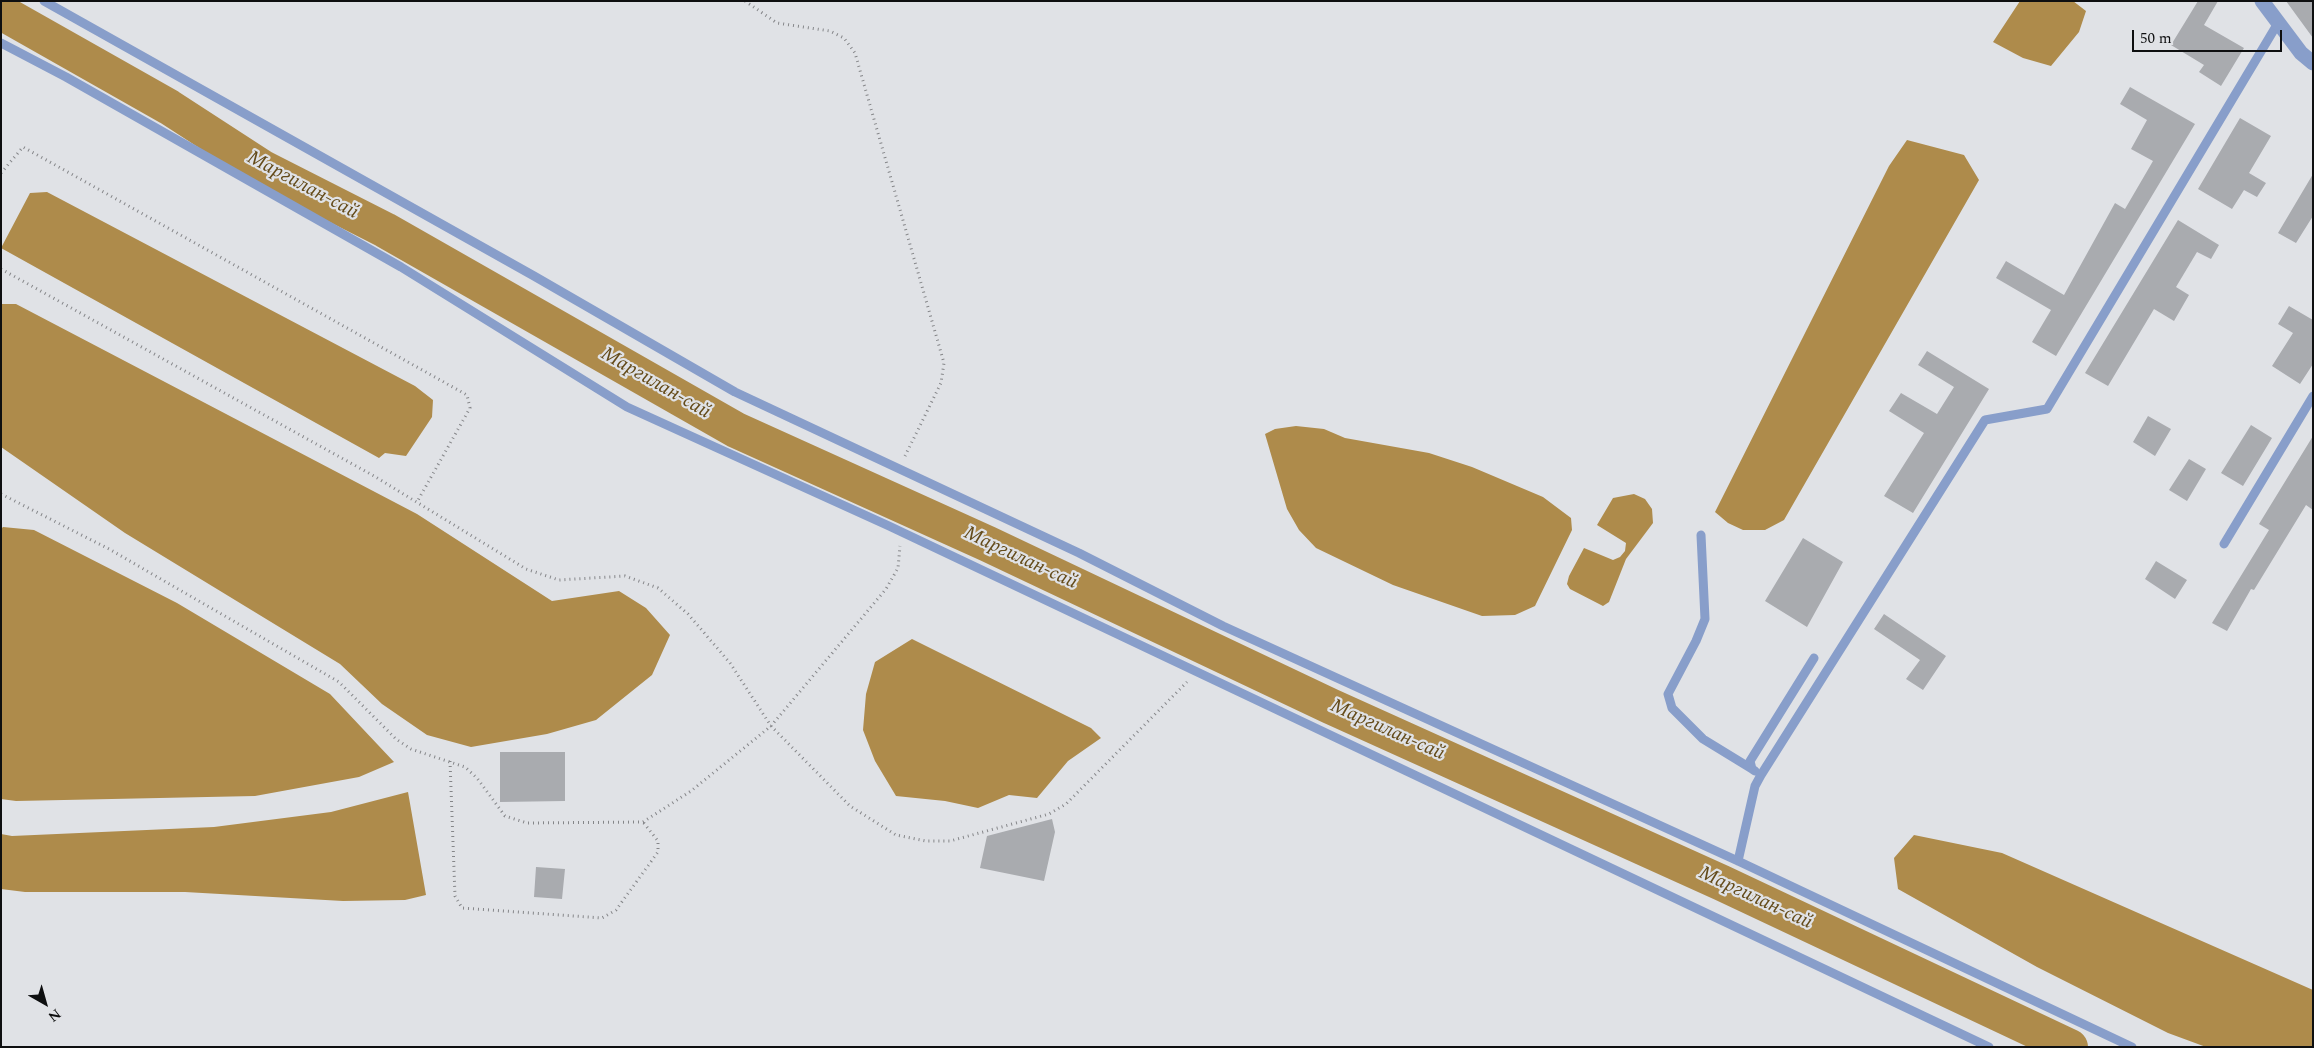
<!DOCTYPE html>
<html>
<head>
<meta charset="utf-8">
<style>
	body { margin:0 }
	#map { position:relative; width:2314px; height:1048px; overflow:hidden; background:#e0e2e6; font-family:Spectral,serif }
	canvas { display:block }
	.frame { position:absolute; inset:0; border:2px solid #0e0f10; pointer-events:none }
	.north { position:absolute; left:20px; top:978px; width:50px; height:50px; -webkit-text-stroke:4px #e0e2e6; paint-order:stroke; rotate:142deg; font-size:14px; font-weight:700; line-height:20px; text-align:center; color:#0e0f10 }
	.north::after { content:''; display:block; margin:auto; width:18px; height:22px; background:#0e0f10; clip-path:polygon(50% 0,100% 100%,50% 72%,0 100%) }
	.scale { position:absolute; left:2132px; top:30px; width:150px; height:22px; box-sizing:border-box; border:2px solid #0e0f10; border-top:0; padding-left:6px; font-size:15px; line-height:18px; white-space:nowrap; color:#0e0f10; -webkit-text-stroke:4px #e0e2e6; paint-order:stroke }
</style>
</head>
<body>
<div id="map">
<canvas width="2314" height="1048"></canvas>
<div class="frame"></div>
<div class="north">N</div>
<div class="scale">50 m</div>
</div>
<script>
const c = document.querySelector('canvas').getContext('2d');
c.lineJoin = 'round';
function paint(path, color) { c.fillStyle = color; c.fill(path, 'evenodd'); }
const poly = rows => new Path2D(rows.map(r => 'M' + r).join(''));
function stroke(path, color, width, dash) { c.strokeStyle = color; c.lineWidth = width; c.lineCap = dash ? 'butt' : 'round'; c.setLineDash(dash || []); c.stroke(path); }
function label(font, color, halo, rows, align = 'center') {
  c.font = font + ' Spectral,serif'; c.lineWidth = 4.5; c.setLineDash([]); c.textBaseline = 'middle'; c.strokeStyle = halo; c.fillStyle = color; for (const [text, x, y, turn = 0] of rows) {
    c.save(); c.translate(x, y); c.rotate((+turn || 0) * Math.PI / 180); c.textAlign = isNaN(turn) ? turn : align; if (halo) c.strokeText(text, 0, 0); c.fillText(text, 0, 0); c.restore();
  }
}
const water = poly([
	[2020,1,2073,1,2086,11,2079,32,2051,66,2023,58,1993,42],
	[1907,140,1964,155,1979,180,1784,520,1765,530,1743,530,1728,523,1715,512,1889,166],
	[47,192,415,386,433,400,432,417,406,456,385,453,379,458,1,248,30,193],
	[1,304,16,304,417,514,552,601,619,591,646,608,670,635,652,675,596,720,547,734,471,747,427,735,382,704,340,664,125,533,1,447],
	[1296,426,1324,429,1345,438,1429,453,1472,467,1543,497,1571,518,1572,530,1535,606,1515,615,1482,616,1393,585,1316,548,1299,530,1287,509,1265,434,1275,429],
	[1634,494,1645,499,1652,509,1653,523,1626,559,1609,602,1603,606,1570,589,1567,584,1569,576,1584,548,1613,560,1620,557,1625,551,1626,543,1597,525,1613,498],
	[3,527,34,530,177,603,330,694,394,762,359,777,255,796,16,801,1,799,1,529],
	[912,639,1091,728,1101,738,1068,761,1037,798,1009,795,978,808,945,801,896,796,875,761,863,730,866,694,875,662],
	[408,792,426,895,405,900,343,901,185,892,25,892,1,889,1,834,12,836,214,827,331,812],
	[1914,835,2002,853,2313,990,2313,1047,2206,1047,2168,1033,2037,967,1898,889,1894,858]
]);
const river = poly([
	[1,12,169,107,263,168,385,230,736,430,988,544,1330,706,1722,883,2070,1047]
]);
const building = poly([
	[2198,1,2218,1,2204,25,2244,48,2221,86,2199,72,2204,65,2171,45],
	[2286,1,2313,1,2313,38],
	[2130,87,2195,124,2056,356,2032,342,2051,310,1996,278,2006,261,2064,295,2115,203,2125,209,2153,161,2131,149,2147,120,2120,104],
	[2240,118,2271,136,2249,173,2266,183,2257,197,2244,190,2232,209,2198,189],
	[2313,174,2313,216,2296,243,2278,233],
	[2178,220,2219,245,2211,259,2197,252,2176,287,2189,295,2174,321,2154,309,2108,386,2085,373],
	[2289,306,2313,320,2313,364,2300,384,2272,366,2293,333,2278,324],
	[1927,351,1989,389,1913,513,1884,496,1924,433,1889,411,1901,393,1937,414,1954,387,1918,365],
	[2148,416,2171,429,2155,456,2133,442],
	[2251,425,2272,438,2243,486,2221,473],
	[2313,436,2313,510,2306,505,2254,590,2251,589,2227,631,2212,623,2269,530,2259,524],
	[2189,459,2206,469,2187,501,2169,490],
	[1803,538,1843,562,1807,627,1765,601],
	[2156,561,2187,580,2175,599,2145,579],
	[1884,614,1946,656,1923,690,1906,679,1920,660,1874,629],
	[500,752,565,752,565,801,500,802],
	[1052,819,1055,832,1044,881,980,868,987,836],
	[536,867,565,869,562,899,534,897]
]);
const path = poly([
	[745,1,777,23,830,31,844,38,855,53,944,363,941,383,905,456],
	[1,173,23,147,467,395,470,408,417,502],
	[1,269,374,476,526,569,559,580,625,576,658,588,688,614,730,663,771,726,850,806,896,835,926,841,950,841,1049,814,1066,804,1187,682],
	[1,494,109,549,339,682,396,739,411,749,465,767,477,778,505,816,527,823,643,822,691,791,771,726,886,589,898,568,900,546],
	[450,761,455,896,462,908,602,918,616,910,658,852,658,841,643,822]
]);
const lane = poly([
	[44,1,534,276,735,392,1079,553,1223,626,1738,861,2132,1047],
	[1,43,66,77,401,267,627,407,889,526,1989,1047],
	[1701,535,1705,619,1696,641,1668,694,1672,708,1703,739,1752,769],
	[2224,544,2313,396],
	[1755,771,1752,769,1750,761,1814,658],
	[1738,861,1755,786,1761,775,1985,420,2047,409,2278,23]
]);
const street = poly([
	[2262,1,2301,53,2313,63]
]);
const waterNames = [
	["Маргилан-сай",302,186,28],
	["Маргилан-сай",655,384,30],
	["Маргилан-сай",1020,559,25],
	["Маргилан-сай",1387,731,24],
	["Маргилан-сай",1755,899,25]
];
paint(water, '#ae8b4b');
stroke(river, '#ae8b4b', 36);
paint(building, '#a9abaf');
stroke(path, '#858689', 3, [1, 4]);
stroke(lane, '#889eca', 9);
stroke(street, '#889eca', 15);
label('italic 20px', '#644b1a', '#e0e2e6', waterNames);
</script>
</body>
</html>
